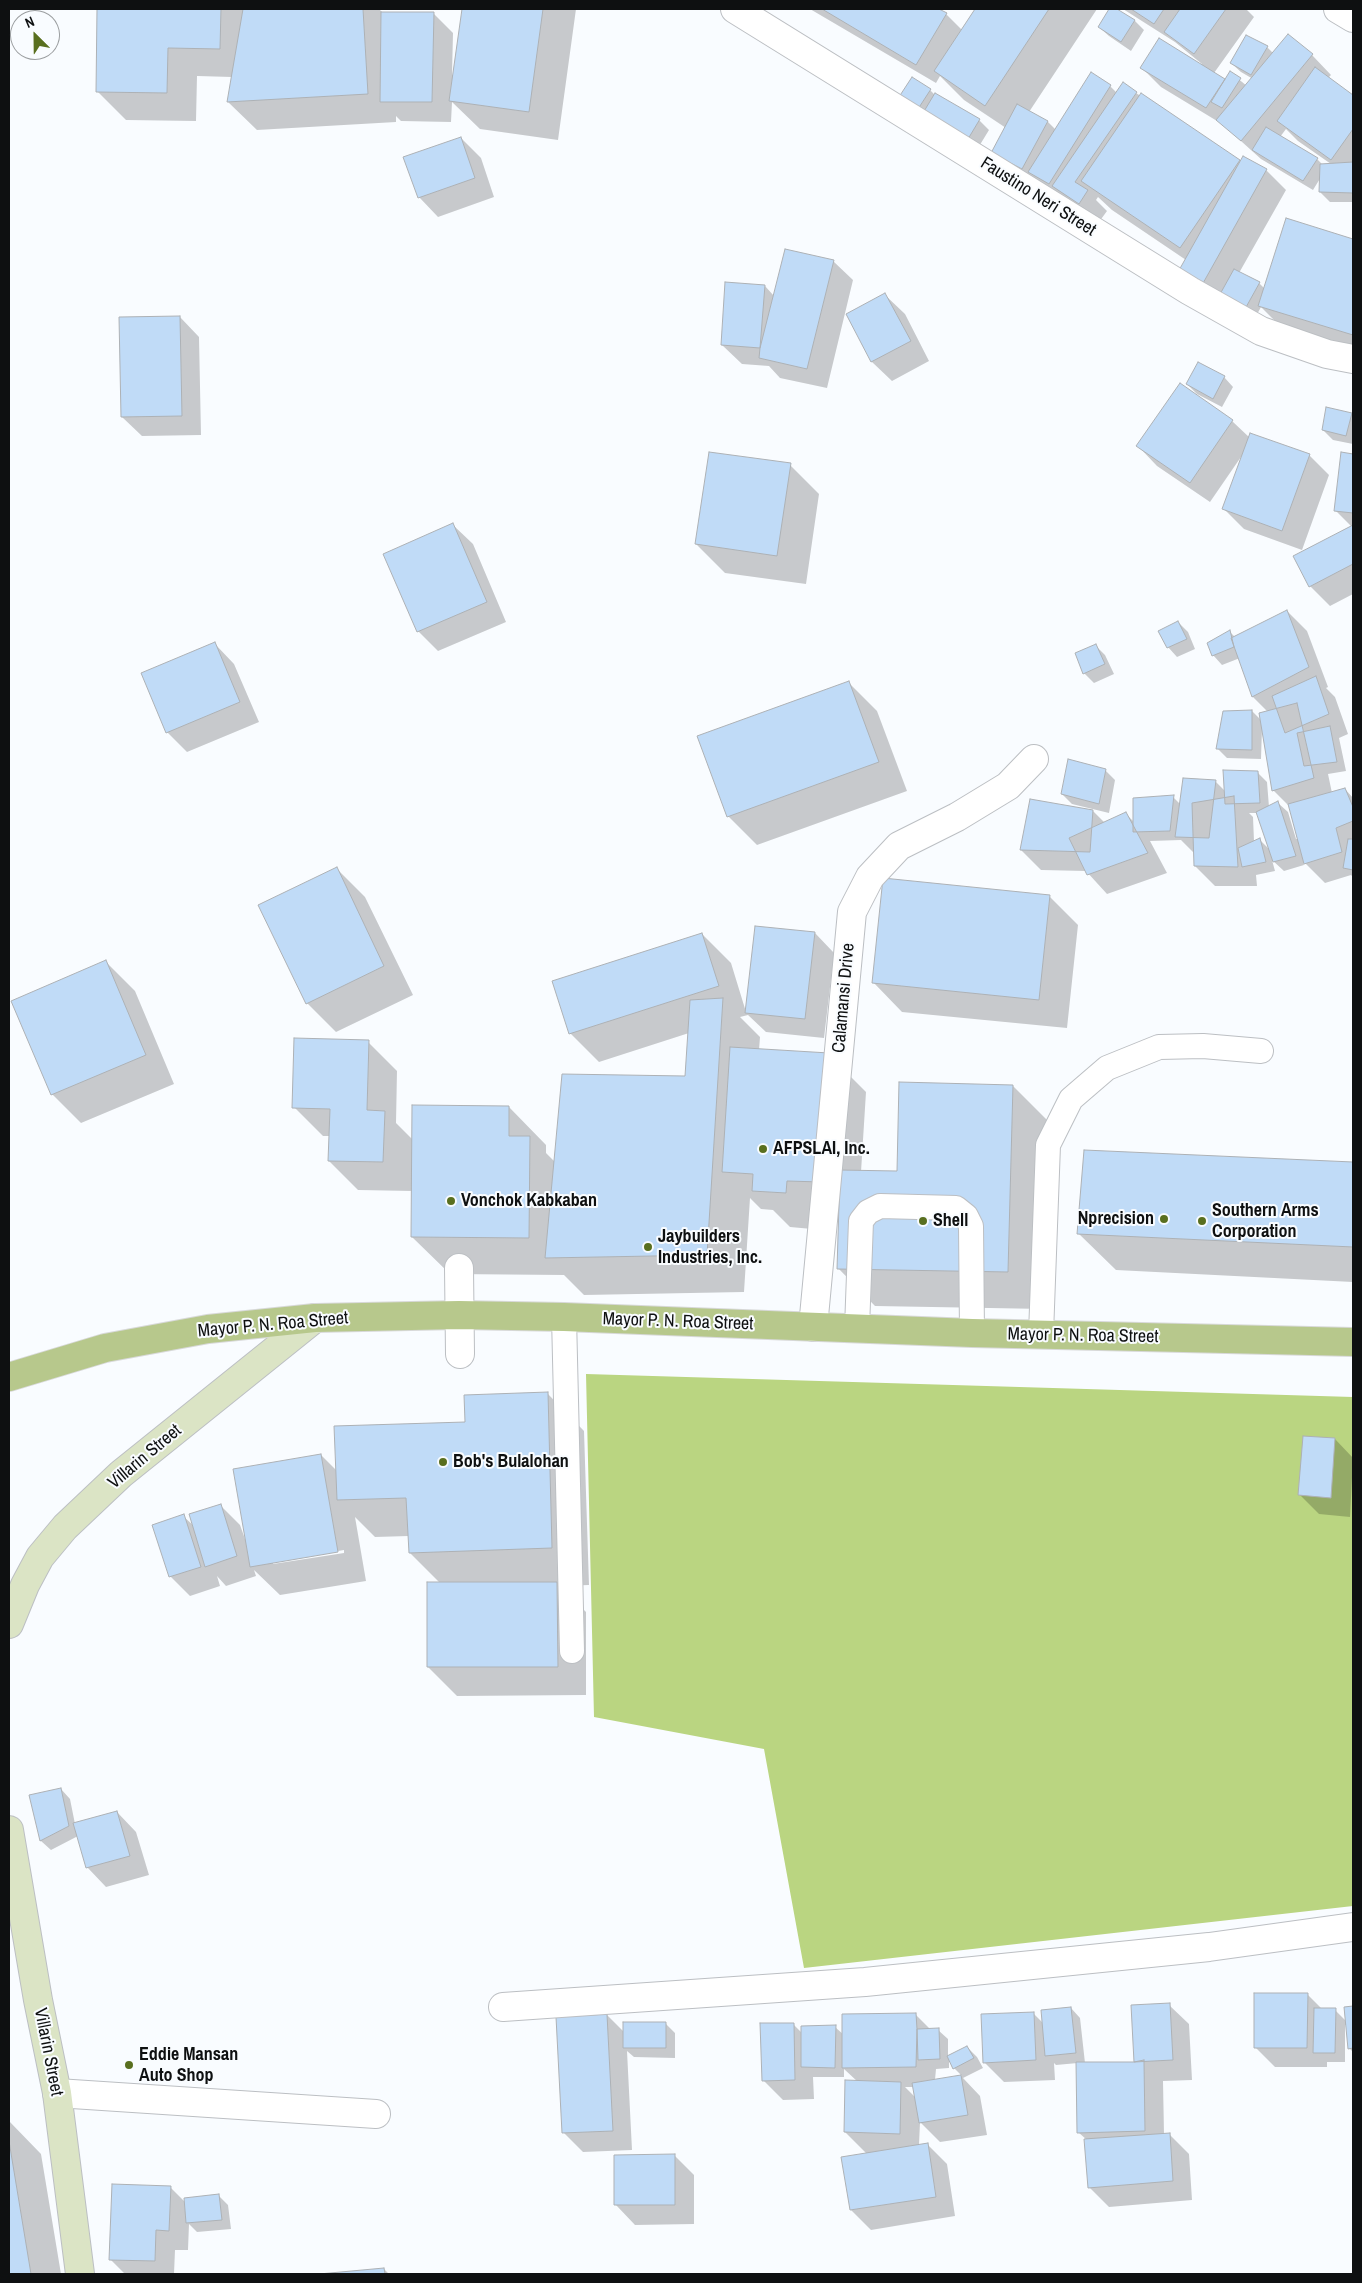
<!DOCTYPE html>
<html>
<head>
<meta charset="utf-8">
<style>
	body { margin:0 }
	#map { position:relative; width:1362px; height:2283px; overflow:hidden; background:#f9fcff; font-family:"Archivo Narrow",sans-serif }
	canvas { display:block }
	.frame { position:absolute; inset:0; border:10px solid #0e1011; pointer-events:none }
	.north { position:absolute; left:10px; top:10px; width:50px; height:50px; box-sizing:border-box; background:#f9fcff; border:1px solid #9b9ea0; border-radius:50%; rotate:337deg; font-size:14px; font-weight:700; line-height:20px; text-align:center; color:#0e1011 }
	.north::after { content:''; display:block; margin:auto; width:18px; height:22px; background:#596f1f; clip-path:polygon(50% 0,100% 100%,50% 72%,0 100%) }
</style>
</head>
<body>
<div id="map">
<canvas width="1362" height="2283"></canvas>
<div class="frame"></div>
<div class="north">N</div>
</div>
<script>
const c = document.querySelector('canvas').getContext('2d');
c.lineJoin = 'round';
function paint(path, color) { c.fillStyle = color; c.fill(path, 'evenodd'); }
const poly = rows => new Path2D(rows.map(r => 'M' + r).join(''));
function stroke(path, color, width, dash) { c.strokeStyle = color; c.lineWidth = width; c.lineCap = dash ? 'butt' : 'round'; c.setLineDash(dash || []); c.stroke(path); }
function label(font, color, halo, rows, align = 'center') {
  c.font = font + ' "Archivo Narrow",sans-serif'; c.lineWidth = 4; c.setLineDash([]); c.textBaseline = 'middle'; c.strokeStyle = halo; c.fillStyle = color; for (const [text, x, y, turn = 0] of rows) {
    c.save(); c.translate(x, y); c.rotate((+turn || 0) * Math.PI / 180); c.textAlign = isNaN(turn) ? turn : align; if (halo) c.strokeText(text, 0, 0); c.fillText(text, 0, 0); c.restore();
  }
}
const green = poly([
	[586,1374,1353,1397,1353,1906,804,1968,764,1749,594,1717]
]);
const shadow = poly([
	[99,9,379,9,383,13,434,14,453,33,452,75,454,75,463,9,576,9,558,140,480,129,452,102,451,122,401,121,396,116,396,122,257,130,228,102,232,77,197,76,196,121,126,120,97,91],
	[810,9,937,9,946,14,962,30,976,9,1097,9,1029,112,1048,122,1056,130,1110,86,1117,93,1136,93,1241,162,1266,170,1286,190,1239,273,1259,283,1265,289,1287,220,1353,241,1353,348,1279,325,1261,307,1255,318,1200,292,1186,260,1112,210,1098,197,1096,200,1107,211,1099,222,992,152,1006,128,964,100,940,76,936,83],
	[1111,9,1115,9,1135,21,1144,30,1131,51,1109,36,1099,27],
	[1123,9,1246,9,1254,17,1214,73,1226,81,1231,73,1247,86,1253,79,1241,72,1231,63,1267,47,1274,54,1312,55,1331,75,1328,78,1353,96,1353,202,1330,202,1320,192,1321,177,1313,190,1261,159,1222,124,1161,87,1142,68,1201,65,1202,64,1175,42],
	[1286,129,1298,141,1331,164,1323,165,1317,159,1280,137],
	[930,90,935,95,979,120,989,130,978,148,908,109],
	[461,138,481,158,494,197,438,217,419,197],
	[833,261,853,280,827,388,780,378,769,366,742,364,722,345,765,286,774,296],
	[885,295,905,314,929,361,892,381,872,362,847,315],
	[180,317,199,337,201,435,142,436,122,417],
	[1224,377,1233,387,1222,407,1197,394,1187,384],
	[1351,414,1353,416,1353,444,1333,440,1323,430],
	[1232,421,1250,438,1309,455,1329,475,1302,550,1244,529,1224,509,1243,454,1210,502,1157,466,1138,446],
	[1342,454,1353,455,1353,594,1330,606,1310,586,1352,527,1336,511],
	[790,465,819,494,806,584,725,573,696,544],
	[453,525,473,544,506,622,438,651,418,631],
	[1287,611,1307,631,1328,687,1326,688,1335,697,1348,734,1339,738,1346,771,1328,774,1332,793,1345,789,1353,798,1353,877,1351,875,1325,883,1303,861,1304,865,1284,871,1272,860,1275,871,1256,875,1257,886,1215,886,1195,866,1195,854,1181,840,1150,841,1167,873,1107,894,1086,871,1041,870,1021,850,1093,811,1105,823,1126,814,1134,822,1173,797,1181,805,1215,781,1226,792,1257,772,1267,782,1269,807,1278,803,1288,812,1296,839,1298,839,1290,807,1273,790,1262,728,1261,759,1227,758,1217,748,1252,711,1262,721,1268,712,1253,697,1240,658,1222,665,1213,655,1230,632,1236,638],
	[1249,813,1258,813,1270,850,1259,839,1254,841,1253,817],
	[1178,622,1188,632,1195,649,1177,657,1168,647],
	[215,644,234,664,259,722,187,752,167,732],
	[1095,645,1105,655,1114,674,1094,683,1084,673],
	[848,682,877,711,907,791,757,845,728,816],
	[1105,770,1115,780,1109,813,1072,804,1062,794],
	[336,868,365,897,413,995,336,1032,307,1003],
	[1049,896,1078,925,1067,1028,902,1012,873,982],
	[815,933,834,953,824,1038,766,1032,748,1015,740,1017,760,1037,759,1050,829,1055,866,1092,861,1172,898,1173,1013,1086,1050,1123,1045,1309,875,1306,838,1268,839,1218,824,1217,823,1230,790,1227,773,1210,761,1209,750,1198,744,1292,584,1295,564,1275,450,1274,412,1237,413,1191,358,1190,329,1161,330,1136,323,1136,294,1107,368,1042,397,1071,396,1123,413,1140,509,1107,546,1145,546,1153,555,1162,687,1078,689,1033,599,1062,570,1033,702,934,731,963,746,1012],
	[106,962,135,991,174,1084,81,1123,52,1094],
	[1085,1152,1353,1163,1353,1282,1116,1270,1078,1233],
	[547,1393,584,1431,589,1585,560,1586,586,1612,586,1695,457,1696,428,1667,440,1583,410,1553,409,1536,375,1537,355,1517,366,1581,280,1595,254,1570,256,1576,226,1586,217,1576,220,1586,190,1596,170,1576,183,1516,194,1526,221,1506,240,1525,245,1539,246,1538,321,1455,337,1471],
	[344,1550,344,1553,273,1564,273,1562],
	[1335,1439,1353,1458,1350,1517,1319,1514,1299,1494],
	[61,1789,70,1799,75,1824,117,1812,136,1832,149,1875,106,1887,87,1867,78,1836,51,1850,41,1841,31,1796],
	[1307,1994,1323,2010,1335,2010,1346,2021,1345,2008,1353,2007,1353,2052,1349,2048,1347,2025,1345,2025,1345,2062,1327,2062,1327,2067,1275,2067,1255,2047],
	[1169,2005,1189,2024,1192,2080,1163,2081,1164,2134,1169,2134,1189,2154,1192,2200,1109,2207,1089,2187,1087,2140,1078,2132,1078,2063,1056,2065,1054,2063,1055,2080,1004,2082,984,2062,1033,2013,1043,2023,1071,2008,1080,2018,1085,2063,1135,2064],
	[915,2014,931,2030,938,2030,948,2039,948,2056,967,2047,977,2057,983,2068,963,2078,980,2096,987,2135,940,2142,920,2122,919,2145,927,2144,947,2164,955,2216,871,2230,851,2210,867,2154,845,2132,858,2082,844,2069,844,2077,813,2077,814,2099,783,2100,763,2080,793,2024,802,2033,835,2027,844,2035],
	[949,2057,954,2068,962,2076,935,2080,936,2069,949,2068],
	[905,2087,914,2087,916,2098],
	[607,2015,624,2032,666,2024,675,2033,675,2058,634,2057,627,2051,632,2150,583,2152,563,2132],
	[9,2121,41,2154,61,2274,9,2274],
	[675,2156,694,2175,694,2224,635,2225,616,2205],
	[170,2187,186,2203,219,2196,228,2205,231,2229,197,2232,189,2224,188,2250,175,2250,174,2274,125,2274,110,2259],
	[384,2269,389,2274,332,2274]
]);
const building = poly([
	[97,9,221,9,220,49,168,48,167,93,96,92,97,9],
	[243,9,363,9,368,94,227,102,243,9],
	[462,9,543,9,529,112,449,101,462,9],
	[822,9,939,9,947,13,916,65,822,9],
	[975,9,1049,9,985,106,934,71,975,9],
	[1109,9,1117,9,1135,20,1121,42,1098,27,1109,9],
	[1131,9,1164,9,1154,24,1131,9],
	[1180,9,1226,9,1194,54,1164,32,1180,9],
	[381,12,434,12,432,102,380,102,381,12],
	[1288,34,1313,54,1241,141,1216,120,1288,34],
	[1246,35,1268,46,1251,75,1230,63,1246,35],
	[1159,38,1225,79,1206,108,1140,68,1159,38],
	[1315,67,1353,95,1353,129,1331,160,1277,121,1315,67],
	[1230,71,1241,78,1222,108,1211,102,1230,71],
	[1091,72,1111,85,1049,184,1028,172,1091,72],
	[912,77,931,89,916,112,897,100,912,77],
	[1123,82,1137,92,1075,182,1088,190,1079,204,1052,186,1123,82],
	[935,93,980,119,968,139,923,113,935,93],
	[1141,93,1240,160,1180,248,1081,181,1141,93],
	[1017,104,1048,121,1022,169,991,153,1017,104],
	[1266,127,1318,158,1303,181,1252,150,1266,127],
	[461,137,475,178,418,198,403,157,461,137],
	[1243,156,1267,169,1202,285,1178,272,1243,156],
	[1353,162,1353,193,1319,192,1320,164,1353,162],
	[1286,218,1353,239,1353,335,1258,306,1286,218],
	[785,249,834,260,807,369,759,358,760,348,785,249],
	[1234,269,1260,282,1245,309,1219,296,1234,269],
	[725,282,765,285,760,348,721,345,725,282],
	[885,293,911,341,871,362,846,314,885,293],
	[180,316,182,416,121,417,119,317,180,316],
	[1198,362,1225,376,1213,399,1186,384,1198,362],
	[1180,383,1233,420,1190,483,1136,446,1180,383],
	[1326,407,1352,413,1346,436,1322,430,1326,407],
	[1250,433,1310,454,1282,531,1222,509,1250,433],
	[709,452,791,463,777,556,695,544,709,452],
	[1341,452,1353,454,1353,513,1334,511,1341,452],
	[453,523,487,602,417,632,383,554,453,523],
	[1353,525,1353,564,1309,587,1293,556,1353,525],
	[1287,610,1309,667,1252,697,1231,638,1287,610],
	[1178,621,1187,639,1167,648,1158,631,1178,621],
	[1230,630,1234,647,1212,656,1207,643,1230,630],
	[215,642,240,702,166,733,141,673,215,642],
	[1096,644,1105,664,1083,674,1075,653,1096,644],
	[1316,676,1329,714,1285,733,1272,696,1316,676],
	[849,681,879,762,727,817,697,736,849,681],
	[1297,703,1314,778,1272,791,1259,713,1297,703],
	[1252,710,1252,750,1216,749,1223,711,1252,710],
	[1330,726,1337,762,1304,766,1297,733,1330,726],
	[1068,759,1106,769,1099,804,1061,794,1068,759],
	[1223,770,1258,771,1260,803,1225,804,1223,770],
	[1183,778,1216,780,1209,838,1175,837,1183,778],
	[1345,788,1353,807,1353,821,1336,828,1342,852,1304,864,1288,804,1345,788],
	[1174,795,1170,831,1133,832,1133,798,1174,795],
	[1234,796,1238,867,1194,866,1192,803,1234,796],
	[1030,799,1093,810,1090,852,1020,850,1030,799],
	[1278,801,1296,856,1273,862,1256,812,1278,801],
	[1126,812,1148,853,1087,875,1069,838,1126,812],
	[1260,838,1266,862,1242,867,1238,848,1260,838],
	[1348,839,1353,839,1353,870,1343,868,1348,839],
	[337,867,384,966,306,1004,258,905,337,867],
	[883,878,1050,895,1039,1000,872,983,883,878],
	[755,926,815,932,805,1019,745,1013,755,926],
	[702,933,719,986,569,1034,552,981,702,933],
	[106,960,146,1055,51,1095,11,1001,106,960],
	[723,998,707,1255,545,1258,562,1074,685,1076,690,1000,723,998],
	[294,1038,369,1040,367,1110,385,1111,383,1162,328,1161,330,1109,292,1108,294,1038],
	[730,1047,829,1053,821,1182,787,1181,786,1193,752,1191,753,1174,722,1172,730,1047],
	[899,1082,1013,1085,1008,1272,837,1269,840,1170,897,1171,899,1082],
	[412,1105,509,1106,509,1136,530,1136,529,1238,411,1237,412,1105],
	[1084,1150,1353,1162,1353,1247,1077,1234,1084,1150],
	[548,1392,552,1548,409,1553,406,1498,337,1500,334,1426,465,1422,464,1395,548,1392],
	[1303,1436,1335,1438,1331,1498,1298,1495,1303,1436],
	[321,1454,338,1552,250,1567,233,1469,321,1454],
	[221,1504,237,1556,205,1567,189,1514,221,1504],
	[184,1514,201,1567,169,1577,152,1525,184,1514],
	[427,1582,557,1582,558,1667,427,1667,427,1582],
	[61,1788,69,1826,40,1841,29,1795,61,1788],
	[117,1811,130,1856,86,1868,73,1823,117,1811],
	[1254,1993,1308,1993,1307,2048,1254,2048,1254,1993],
	[1170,2003,1173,2060,1134,2062,1131,2005,1170,2003],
	[1353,2006,1353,2048,1348,2049,1344,2007,1353,2006],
	[1071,2007,1076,2053,1045,2056,1041,2010,1071,2007],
	[1314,2008,1336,2008,1335,2053,1313,2053,1314,2008],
	[1034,2012,1036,2060,983,2063,981,2014,1034,2012],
	[916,2013,917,2029,916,2067,842,2068,842,2014,916,2013],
	[607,2014,613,2131,562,2133,556,2017,607,2014],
	[623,2022,666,2022,666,2048,623,2048,623,2022],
	[760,2023,794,2023,795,2080,762,2081,760,2023],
	[836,2025,835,2068,801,2067,801,2026,836,2025],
	[939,2028,940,2059,918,2060,917,2029,939,2028],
	[967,2046,974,2058,953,2069,947,2056,967,2046],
	[1144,2060,1145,2131,1077,2133,1076,2062,1134,2062,1144,2060],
	[961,2075,968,2115,919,2123,912,2083,961,2075],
	[845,2080,901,2082,900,2134,844,2132,845,2080],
	[1170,2133,1173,2181,1088,2188,1084,2139,1170,2133],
	[9,2141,31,2274,9,2274,9,2141],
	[928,2143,936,2197,850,2210,841,2157,928,2143],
	[675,2154,675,2205,614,2205,614,2155,675,2154],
	[112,2184,171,2186,169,2231,156,2230,155,2261,109,2260,112,2184],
	[219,2194,222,2220,186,2223,184,2198,219,2194],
	[384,2268,385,2274,319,2274,384,2268]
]);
const lane = poly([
	[564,1317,572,1651],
	[857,1328,861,1221,868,1212,880,1206,956,1208,966,1216,971,1226,972,1333],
	[1041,1334,1048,1145,1071,1099,1107,1068,1159,1047,1203,1046,1261,1051]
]);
const street = poly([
	[735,9,1190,291,1261,331,1327,354,1353,359],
	[1338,9,1353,18],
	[459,1268,460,1354],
	[813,1327,852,912,870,877,899,846,957,817,1008,786,1034,759],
	[503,2007,865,1982,1209,1947,1353,1927],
	[57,2093,376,2114]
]);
const secondary = poly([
	[9,1624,25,1585,40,1557,65,1527,121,1474,315,1318],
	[9,1830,38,2000,57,2093,80,2274]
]);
const primary = poly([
	[9,1377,105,1348,208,1329,315,1318,459,1315,564,1317,972,1333,1353,1342]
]);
const markers = [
	[763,1149,5,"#596f1f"],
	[451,1201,5,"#596f1f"],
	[1164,1219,5,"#596f1f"],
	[923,1221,5,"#596f1f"],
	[1202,1221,5,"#596f1f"],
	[648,1247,5,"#596f1f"],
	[443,1462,5,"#596f1f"],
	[129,2065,5,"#596f1f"]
];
const streetNames = [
	["Faustino Neri Street",1038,197,32],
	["Calamansi Drive",844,998,-85],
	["Mayor P. N. Roa Street",678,1322,2],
	["Mayor P. N. Roa Street",273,1325,-5],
	["Mayor P. N. Roa Street",1083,1336,1],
	["Villarin Street",145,1457,-40],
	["Villarin Street",48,2052,79]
];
const poiNames = [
	["AFPSLAI, Inc.",773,1149],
	["Vonchok Kabkaban",461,1201],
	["Southern Arms",1212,1211],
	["Corporation",1212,1232],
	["Nprecision",1154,1219,"right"],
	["Shell",933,1221],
	["Jaybuilders",658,1237],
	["Industries, Inc.",658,1258],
	["Bob's Bulalohan",453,1462],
	["Eddie Mansan",139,2055],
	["Auto Shop",139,2076]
];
paint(green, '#bad581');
paint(shadow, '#0003');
paint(building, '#c0dbf7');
stroke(building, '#adb1b5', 1);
stroke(lane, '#bcbfc3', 26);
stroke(street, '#bcbfc3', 30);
stroke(secondary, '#bcbfc3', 30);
stroke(primary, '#d8d9d9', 30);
stroke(lane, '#fff', 24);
stroke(street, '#fff', 28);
stroke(secondary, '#dbe4c5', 28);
stroke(primary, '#b7c88c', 28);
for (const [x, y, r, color] of markers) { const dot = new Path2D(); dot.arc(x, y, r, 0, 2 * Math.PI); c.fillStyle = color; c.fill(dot); stroke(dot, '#f9fcff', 2); }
label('18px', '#0e1011', '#f9fcff', streetNames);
label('bold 18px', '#0e1011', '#f9fcff', poiNames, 'left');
</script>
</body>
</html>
